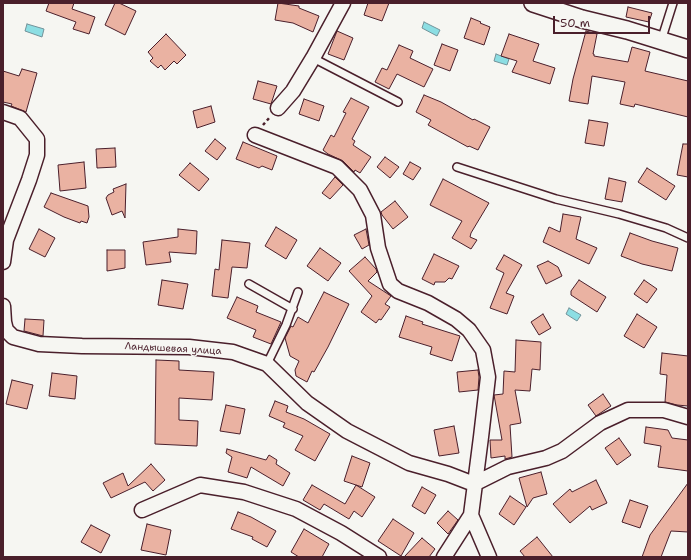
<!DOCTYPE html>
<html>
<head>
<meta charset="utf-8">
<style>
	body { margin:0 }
	#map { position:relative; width:691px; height:560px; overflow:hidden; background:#f6f6f2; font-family:"Shantell Sans",sans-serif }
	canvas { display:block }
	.frame { position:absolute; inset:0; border:4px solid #4a1f2b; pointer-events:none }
	.scale { position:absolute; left:553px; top:16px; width:97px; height:18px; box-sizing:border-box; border:2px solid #4a1f2b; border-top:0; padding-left:5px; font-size:12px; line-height:14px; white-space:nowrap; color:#4a1f2b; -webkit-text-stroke:3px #f6f6f2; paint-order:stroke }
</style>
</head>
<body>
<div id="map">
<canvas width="691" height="560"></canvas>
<div class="frame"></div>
<div class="scale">50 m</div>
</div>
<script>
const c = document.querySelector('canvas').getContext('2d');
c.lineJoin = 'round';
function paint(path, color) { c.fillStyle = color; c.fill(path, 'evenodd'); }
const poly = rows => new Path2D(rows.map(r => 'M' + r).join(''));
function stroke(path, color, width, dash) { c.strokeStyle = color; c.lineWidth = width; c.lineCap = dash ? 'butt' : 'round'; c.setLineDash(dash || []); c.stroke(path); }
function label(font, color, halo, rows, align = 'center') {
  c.font = font + ' "Shantell Sans",sans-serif'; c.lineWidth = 3; c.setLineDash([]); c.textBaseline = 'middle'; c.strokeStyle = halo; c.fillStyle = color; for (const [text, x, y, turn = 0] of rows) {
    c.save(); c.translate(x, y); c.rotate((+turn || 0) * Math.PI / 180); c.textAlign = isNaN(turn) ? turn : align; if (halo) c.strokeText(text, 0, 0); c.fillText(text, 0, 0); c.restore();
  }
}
const water = poly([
	[424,22,440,30,437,36,422,28,424,22],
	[27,24,44,29,42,37,25,31,27,24],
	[496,54,509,59,507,65,494,61,496,54],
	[569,308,581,315,577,321,566,314,569,308]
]);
const building = poly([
	[49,3,74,3,72,9,95,17,89,34,73,29,76,22,46,11,49,3],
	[115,3,119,3,136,11,125,35,105,25,115,3],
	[278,3,299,6,299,8,319,16,313,32,293,23,275,20,278,3],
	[368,3,389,3,382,21,364,15,368,3],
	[628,7,652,13,649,22,626,17,628,7],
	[471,18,481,22,480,23,490,27,484,45,464,38,471,18],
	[337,31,353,38,344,60,328,54,337,31],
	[586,31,597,34,593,54,594,54,594,56,628,62,632,47,650,52,645,71,688,81,688,117,635,104,634,107,620,104,625,82,592,76,588,104,569,101,573,79,586,31],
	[166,34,186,55,177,64,174,61,165,70,161,65,158,68,150,61,153,58,148,52,166,34],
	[509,34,539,44,533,61,555,68,550,84,512,72,517,61,501,56,509,34],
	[442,44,458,50,450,71,434,65,442,44],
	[399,45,413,51,410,58,433,69,424,87,397,74,389,89,375,82,382,68,387,70,399,45],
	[22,69,37,73,26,112,11,106,12,104,3,102,3,71,19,76,22,69],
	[258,81,277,86,271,104,253,99,258,81],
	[424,95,441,102,473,120,474,119,490,127,478,150,469,146,468,147,428,125,431,120,416,112,424,95],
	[351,98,369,107,352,139,355,141,353,145,371,157,360,173,355,170,354,172,343,161,328,154,323,150,331,135,334,137,346,113,343,112,351,98],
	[304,99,324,106,319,121,299,114,304,99],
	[211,106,215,122,197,128,193,111,211,106],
	[589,120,608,123,604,146,585,143,589,120],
	[215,139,226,148,217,160,205,151,215,139],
	[243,142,277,156,272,170,262,166,259,168,236,159,243,142],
	[683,144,688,144,688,177,677,175,683,144],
	[115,148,116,167,97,168,96,149,115,148],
	[385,157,399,167,390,178,377,167,385,157],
	[84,162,86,188,60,191,58,165,84,162],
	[410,162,421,168,413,180,403,174,410,162],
	[190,163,209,179,199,191,179,175,190,163],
	[647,168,675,186,666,200,638,182,647,168],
	[335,177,343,185,330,199,322,193,335,177],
	[609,178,626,182,622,202,605,199,609,178],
	[443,179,489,203,471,233,470,237,477,240,471,249,452,238,462,221,430,205,443,179],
	[126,184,125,218,122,211,112,215,106,198,108,195,114,192,113,189,126,184],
	[51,193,88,206,89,217,87,223,81,221,80,223,64,217,44,207,51,193],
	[395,201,408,217,393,229,382,215,381,212,395,201],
	[563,214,581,217,576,239,597,248,589,264,543,242,549,227,560,232,563,214],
	[276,227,297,240,286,259,265,246,276,227],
	[39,229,55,238,45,257,29,249,39,229],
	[178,229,197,231,196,254,169,252,171,262,146,265,143,242,178,237,178,229],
	[366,229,369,245,362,249,354,235,366,229],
	[630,233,652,241,678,248,672,271,642,264,621,256,630,233],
	[222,240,250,243,247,268,232,267,228,298,212,296,215,269,219,270,222,240],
	[320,248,341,263,328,281,307,266,320,248],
	[107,250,125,250,125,268,107,271,107,250],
	[434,254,459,266,452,279,449,278,445,282,435,282,434,285,422,279,434,254],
	[504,255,522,265,506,293,514,296,507,314,490,308,504,273,496,269,504,255],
	[365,257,376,269,377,272,368,281,391,296,385,304,390,307,381,320,379,319,376,323,361,312,372,296,349,271,365,257],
	[548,261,558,267,562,276,546,284,537,266,548,261],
	[162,280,188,284,183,309,158,305,162,280],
	[579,280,606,297,597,312,571,295,571,291,579,280],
	[644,280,657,289,647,303,634,294,644,280],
	[324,292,349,304,328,347,314,372,312,371,307,382,296,376,295,370,299,361,290,356,285,338,291,326,293,327,298,317,308,323,324,292],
	[237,297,258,306,256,312,281,322,271,344,253,337,256,330,227,318,237,297],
	[543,314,551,328,539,335,531,322,543,314],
	[637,314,657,327,644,348,624,336,637,314],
	[406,316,423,322,422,324,460,336,452,361,430,354,432,347,399,337,406,316],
	[25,319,44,320,43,336,24,331,25,319],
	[516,340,541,342,540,370,532,369,530,391,515,390,521,423,510,425,512,457,505,459,505,456,491,458,490,440,502,440,494,395,503,394,504,371,515,372,516,340],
	[662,353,688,356,688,406,677,405,665,402,667,375,660,374,662,353],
	[156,360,179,361,179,370,214,372,212,400,179,398,179,420,198,421,197,446,155,444,156,360],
	[478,370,479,377,478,390,459,392,457,372,478,370],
	[52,373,77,376,75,399,49,396,52,373],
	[12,380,33,385,27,409,6,404,12,380],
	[603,394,611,406,596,416,588,405,603,394],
	[275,401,288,406,286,412,304,419,330,434,315,461,295,450,303,436,283,427,285,423,269,416,275,401],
	[226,405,245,409,240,434,220,431,226,405],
	[454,426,459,453,439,456,434,430,454,426],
	[646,427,668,430,672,438,688,440,688,471,658,467,661,446,644,443,646,427],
	[619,438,631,455,617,465,605,448,619,438],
	[227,449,266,460,269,455,277,460,276,464,290,473,283,486,251,467,247,478,228,472,232,457,226,453,227,449],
	[352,456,370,463,362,487,344,481,352,456],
	[151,464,165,480,153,491,145,482,111,498,103,483,123,473,128,486,151,464],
	[541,472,547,494,533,498,527,507,519,478,541,472],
	[596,480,607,503,592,510,590,506,570,523,553,504,570,489,572,492,596,480],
	[688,483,688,532,671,531,661,557,642,557,650,535,688,483],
	[312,485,345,504,356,485,375,497,362,517,354,511,349,519,324,504,320,510,303,500,312,485],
	[422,487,436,495,425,514,412,506,422,487],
	[510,496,526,507,514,525,499,514,510,496],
	[630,500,648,506,640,528,622,522,630,500],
	[448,511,458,520,448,534,437,523,448,511],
	[238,512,251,517,276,531,267,547,252,539,253,537,231,529,238,512],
	[393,519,414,533,401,556,378,541,393,519],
	[147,524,171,530,166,555,141,550,147,524],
	[91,525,110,535,101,553,81,542,91,525],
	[304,529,329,544,322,557,299,557,291,552,304,529],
	[537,537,553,557,525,557,520,551,537,537],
	[422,538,435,549,429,557,404,557,422,538]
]);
const path = poly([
	[263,125,270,117]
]);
const service = poly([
	[661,41,673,3],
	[313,58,398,102],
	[457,167,556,199,619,214,666,228,688,238],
	[249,284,293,309],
	[267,364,286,325,298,292]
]);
const minor = poly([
	[278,108,293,91,313,58,343,3],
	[3,112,20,118,37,139,37,155,29,180,6,240,3,262],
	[255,135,337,167,360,190,373,215,378,248,390,284,398,291,428,303,456,319,469,330,483,350,488,377,481,437,471,515,489,557],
	[3,306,4,322,6,330,13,337,39,344,82,346,189,347,233,352,267,364,307,403,347,431,409,463,448,474,474,484,508,467,546,458,562,451,600,423,628,410,664,410,688,417],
	[142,510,200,485,244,492,296,509,341,533,379,557],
	[444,557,471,515]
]);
const tertiary = poly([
	[533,3,582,19,627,30,688,49]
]);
const streetNames = [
	["Ландышевая улица",173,349,3]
];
paint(water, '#8cdee3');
stroke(water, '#729299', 1);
paint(building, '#eab2a2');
stroke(building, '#4a1f2b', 1);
stroke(service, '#4a1f2b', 10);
stroke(minor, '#4a1f2b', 17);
stroke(tertiary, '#4a1f2b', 20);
stroke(path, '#4a1f2b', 2.5, [3, 3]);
stroke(service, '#f6f6f2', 7);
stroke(minor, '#f6f6f2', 14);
stroke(tertiary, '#f6f6f2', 17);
label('10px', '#4a1f2b', '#f6f6f2', streetNames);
</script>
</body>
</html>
